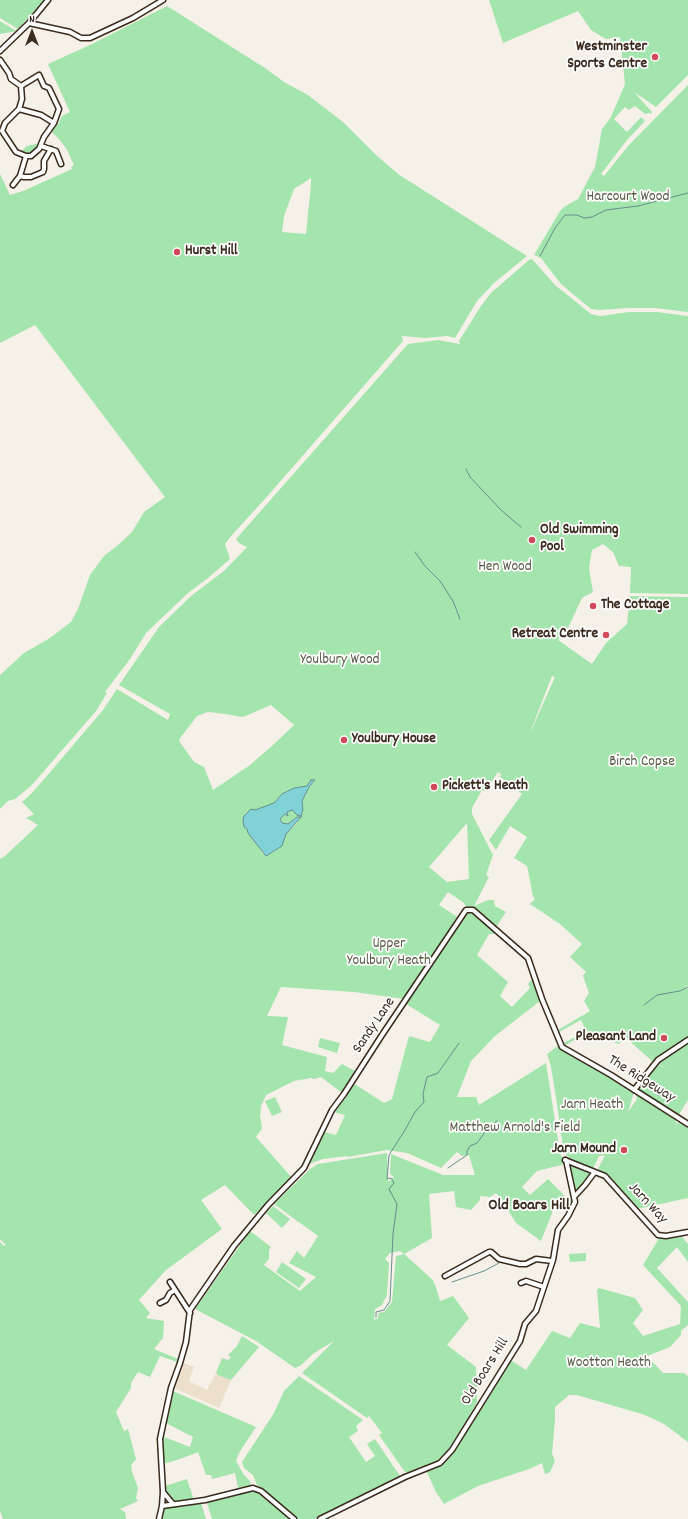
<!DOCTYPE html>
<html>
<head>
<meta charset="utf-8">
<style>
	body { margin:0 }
	#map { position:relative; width:688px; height:1519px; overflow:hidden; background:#f6f1e8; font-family:Dekko,sans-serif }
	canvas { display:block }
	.north { position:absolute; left:12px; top:12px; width:40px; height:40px; -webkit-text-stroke:3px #fff; paint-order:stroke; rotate:0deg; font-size:11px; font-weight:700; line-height:16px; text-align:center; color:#3b2a1e }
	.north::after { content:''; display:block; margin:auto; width:14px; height:18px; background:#3b2a1e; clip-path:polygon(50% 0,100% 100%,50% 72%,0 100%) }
</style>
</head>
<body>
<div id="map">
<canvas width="688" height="1519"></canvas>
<div class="north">N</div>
</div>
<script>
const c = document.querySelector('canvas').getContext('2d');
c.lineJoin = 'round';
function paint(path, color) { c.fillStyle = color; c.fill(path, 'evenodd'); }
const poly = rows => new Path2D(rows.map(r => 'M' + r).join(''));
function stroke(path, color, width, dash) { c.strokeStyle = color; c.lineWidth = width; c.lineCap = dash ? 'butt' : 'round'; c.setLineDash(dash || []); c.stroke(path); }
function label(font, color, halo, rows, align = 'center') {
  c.font = font + ' Dekko,sans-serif'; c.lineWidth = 3.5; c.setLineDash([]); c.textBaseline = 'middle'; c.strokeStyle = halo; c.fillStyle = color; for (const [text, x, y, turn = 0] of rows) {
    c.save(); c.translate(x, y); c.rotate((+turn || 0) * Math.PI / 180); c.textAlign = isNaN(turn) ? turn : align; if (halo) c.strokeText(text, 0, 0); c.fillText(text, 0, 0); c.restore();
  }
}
const built = poly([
	[184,1363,194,1367,189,1381,207,1390,216,1373,220,1376,231,1380,219,1408,174,1388]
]);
const green = poly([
	[0,0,45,0,18,29,0,18],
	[489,0,688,0,688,75,656,107,634,92,652,112,651,114,649,113,645,114,635,106,629,110,625,107,614,119,627,132,641,117,645,121,627,140,601,174,604,176,629,145,688,85,688,312,655,308,628,308,600,310,591,309,561,284,541,258,534,255,560,211,564,207,578,199,595,167,602,129,611,117,625,84,620,37,606,39,591,30,578,11,503,43],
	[167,6,265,68,284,82,308,95,343,122,375,154,398,174,527,256,494,283,477,301,455,338,447,336,425,338,402,336,403,341,264,500,232,535,225,544,230,559,208,578,188,593,146,633,130,659,105,692,107,693,96,711,31,786,15,799,8,801,0,809,0,675,24,653,50,638,71,622,78,609,90,575,104,556,117,546,132,532,144,512,165,497,35,325,0,343,0,174,10,195,23,191,72,169,71,167,74,165,66,148,58,138,51,131,58,124,62,116,70,112,48,64,92,44],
	[311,178,311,184,306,234,282,232,284,216,294,189],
	[0,21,13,29,17,31,0,34],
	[36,144,41,146,31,156,19,153,27,146],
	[532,259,555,285,591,314,600,316,629,312,657,312,688,316,688,594,630,593,631,567,619,566,613,552,603,544,592,550,589,568,593,592,582,598,568,628,558,640,592,664,606,643,627,624,630,596,688,597,688,986,685,987,686,989,688,988,688,1038,653,1061,674,1074,657,1063,688,1042,688,1100,675,1121,678,1124,681,1118,688,1122,688,1198,637,1209,603,1172,598,1169,605,1155,599,1156,593,1169,572,1160,564,1153,557,1104,551,1067,547,1054,559,1045,634,1092,628,1112,637,1099,634,1087,652,1061,625,1037,619,1044,598,1037,582,1039,580,1037,564,1046,564,1043,586,1031,581,1020,559,1032,558,1030,590,1011,584,1001,589,993,583,976,586,972,570,957,582,944,560,924,530,904,535,899,533,896,527,866,514,858,527,837,510,826,496,850,489,840,522,794,499,776,502,775,498,772,485,791,482,790,472,808,472,814,493,855,486,875,489,877,474,906,488,900,494,900,495,906,506,912,496,927,497,934,489,934,477,955,508,982,500,996,512,1007,530,988,528,984,533,978,540,1001,495,1036,471,1061,457,1097,476,1097,479,1105,546,1063,560,1153,565,1164,537,1171,522,1187,530,1195,548,1179,568,1199,573,1199,573,1202,570,1210,563,1204,554,1208,541,1241,516,1223,502,1200,496,1193,490,1197,480,1196,480,1200,471,1210,456,1207,454,1191,429,1194,432,1238,404,1254,434,1281,433,1282,435,1284,440,1301,453,1296,469,1318,447,1345,476,1367,477,1402,466,1422,447,1451,438,1460,410,1473,405,1472,379,1435,382,1433,369,1416,367,1418,302,1373,334,1341,314,1353,300,1366,295,1368,256,1341,195,1309,250,1231,271,1247,269,1250,269,1259,264,1265,300,1291,316,1277,289,1263,297,1251,304,1258,318,1236,274,1204,310,1169,318,1164,387,1153,388,1182,394,1177,390,1174,391,1154,443,1175,475,1175,469,1155,462,1156,457,1152,441,1168,407,1153,387,1150,347,1157,348,1156,323,1159,309,1164,324,1132,336,1135,345,1115,333,1112,345,1095,321,1077,314,1079,311,1078,294,1081,266,1095,261,1106,260,1117,262,1126,261,1130,256,1137,293,1179,254,1215,225,1185,201,1200,222,1229,166,1270,139,1300,150,1313,146,1318,164,1321,163,1338,154,1349,178,1359,177,1362,160,1356,150,1377,138,1372,131,1383,131,1388,116,1412,124,1431,128,1429,136,1459,131,1465,132,1472,138,1488,136,1498,138,1501,120,1509,125,1512,126,1519,3,1519,0,1511,0,1242,4,1246,6,1245,0,1239,0,859,5,856,38,825,26,818,34,814,22,802,31,794,46,777,103,710,117,689,168,720,170,714,119,685,159,627,191,596,224,571,247,547,239,543,236,539,408,344,438,340,460,344,459,341,481,306,491,293,529,260],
	[552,676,555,677,531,731,531,730],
	[271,705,294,725,273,745,250,765,213,790,204,767,194,762,179,741,181,737,197,716,208,712,225,714,243,717],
	[311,780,315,781,309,787,302,801,303,809,296,813,292,810,287,812,280,819,282,823,288,824,297,817,297,823,286,834,282,846,272,853,263,854,258,845,244,826,243,821,244,816,247,812,263,808,274,803,282,794,294,788,307,786],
	[467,823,469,879,447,882,429,867],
	[448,892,464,903,466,906,459,918,439,905],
	[281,987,354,992,404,999,408,1000,406,1004,440,1025,430,1042,409,1036,392,1099,384,1103,353,1083,355,1071,342,1064,333,1073,325,1071,327,1057,282,1045,288,1017,267,1016],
	[400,1251,404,1254,396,1256,392,1302,384,1312,378,1313,378,1318,374,1320,375,1309,382,1305,387,1295,389,1263,385,1259,390,1253],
	[320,1038,340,1043,337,1053,318,1047],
	[275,1097,282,1112,272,1116,265,1101],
	[570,1163,589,1173,589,1175,580,1188,574,1191,569,1164],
	[273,1206,290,1219,282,1228,266,1213],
	[678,1232,688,1244,688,1262,677,1247,657,1268,688,1302,688,1325,681,1331,681,1335,670,1347,647,1356,663,1373,684,1373,688,1376,688,1442,664,1424,645,1415,577,1395,569,1395,555,1407,555,1419,552,1454,555,1461,550,1472,545,1474,542,1463,529,1469,478,1486,444,1504,436,1492,426,1470,443,1464,509,1359,526,1370,552,1331,570,1338,580,1323,600,1328,597,1290,599,1288,635,1298,643,1310,633,1323,643,1336,680,1324,681,1306,643,1265,661,1235],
	[586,1253,586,1261,570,1262,569,1254],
	[282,1262,306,1279,299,1288,276,1272],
	[242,1336,259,1347,231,1380,220,1376,216,1373,222,1358,228,1360,231,1357,228,1355,237,1346],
	[299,1376,363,1420,356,1426,358,1431,349,1437,366,1462,375,1456,367,1444,375,1439,400,1476,314,1519,299,1519,257,1485,253,1475,244,1468,242,1462,274,1413,284,1391],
	[173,1391,256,1427,239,1453,236,1461,244,1475,250,1481,251,1486,238,1488,235,1473,212,1479,211,1475,206,1475,198,1452,180,1459,163,1464,162,1452,164,1437,190,1447,193,1437,166,1423],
	[187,1479,194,1500,173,1501,167,1493,165,1486],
	[254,1491,260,1495,290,1519,212,1519,207,1503,244,1492],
	[201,1503,206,1519,162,1519,165,1507]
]);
const water = poly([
	[311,780,315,780,309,787,302,801,303,809,301,817,286,834,282,846,266,856,248,833,247,829,244,827,243,821,244,816,251,809,255,810,274,803,282,794,294,788,307,786,311,780],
	[292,810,297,815,301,816,301,817,297,817,288,824,282,823,280,819,285,814,288,816,287,812,292,810]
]);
const stream = poly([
	[540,256,555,228,565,215,577,215,584,218,592,217,606,210,638,206,688,193],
	[466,469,470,477,501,510,521,527],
	[415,552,425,566,440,581,453,601,460,619],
	[644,1005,657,995,680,991,688,987],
	[448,1168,467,1155,467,1151,470,1146,477,1143,489,1127,497,1121],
	[452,1282,484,1271,499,1263],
	[376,1317,376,1312,384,1310,390,1301,393,1234,397,1204,389,1189,394,1183,391,1178,387,1179,389,1155,405,1130,415,1112,424,1102,423,1094,427,1077,438,1073,459,1043]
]);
const minor = poly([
	[29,23,70,32,81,38,90,38,133,18,163,0],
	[0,51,29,23,48,0],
	[0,60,9,73,11,79,21,86,22,99,19,109,5,123,2,131,16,152,26,156,31,156,39,149,44,137,54,123,59,109,49,88,44,86,39,75,21,86],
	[19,109,41,115,54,123],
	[41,146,56,151,61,164],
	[20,176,26,156],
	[13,185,20,176,24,177,31,177,43,172,44,169,44,161,51,149],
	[634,1090,658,1060,688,1040],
	[565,1160,605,1176,658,1235,666,1236,688,1232],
	[574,1197,585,1185,594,1173],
	[445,1276,489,1252,491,1252,499,1259,520,1264,526,1264,536,1259,552,1261],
	[170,1282,190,1313],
	[521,1283,526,1281,544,1287],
	[160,1303,166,1300,170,1293,175,1290],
	[163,1492,173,1504],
	[162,1506,205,1500,253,1488,261,1491,294,1519],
	[159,1519,162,1506,163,1492,160,1439,171,1388,180,1363,186,1342,190,1310,234,1246,268,1205,304,1168,332,1110,344,1094,382,1035,466,910,473,910,528,958,542,999,562,1047,611,1075,688,1124],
	[320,1519,405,1477,440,1463,452,1450,520,1341,525,1324,536,1311,553,1260,558,1230,568,1216,575,1202,566,1160]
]);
const markers = [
	[655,57,4,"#d1495b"],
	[177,252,4,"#d1495b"],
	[532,540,4,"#d1495b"],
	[593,606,4,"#d1495b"],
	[606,635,4,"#d1495b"],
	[344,740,4,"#d1495b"],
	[434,787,4,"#d1495b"],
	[664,1038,4,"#d1495b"],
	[624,1150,4,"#d1495b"]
];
const poiNames = [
	["Westminster",647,48,"right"],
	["Sports Centre",647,65,"right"],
	["Hurst Hill",185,252],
	["Old Swimming",540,531],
	["Pool",540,548],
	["The Cottage",601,606],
	["Retreat Centre",598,635,"right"],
	["Youlbury House",352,740],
	["Pickett's Heath",442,787],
	["Pleasant Land",656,1038,"right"],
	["Jarn Mound",616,1150,"right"]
];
const parkNames = [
	["Harcourt Wood",628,198],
	["Hen Wood",505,568],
	["Youlbury Wood",340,661],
	["Birch Copse",642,763],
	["Upper",389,945],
	["Youlbury Heath",389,962],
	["Jarn Heath",592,1106],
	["Matthew Arnold's Field",515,1129],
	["Wootton Heath",609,1364]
];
const streetNames = [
	["Sandy Lane",375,1026,-56],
	["The Ridgeway",641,1080,32],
	["Jarn Way",647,1204,47],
	["Old Boars Hill",486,1372,-58]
];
const neighbourhoodNames = [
	["Old Boars Hill",529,1207]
];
paint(built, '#ece0cc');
paint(green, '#a4e4ad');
paint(water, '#81d2d7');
stroke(water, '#658f8d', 1);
stroke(stream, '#658f8d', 1);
stroke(minor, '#3b2a1e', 7);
stroke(minor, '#fff', 4);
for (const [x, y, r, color] of markers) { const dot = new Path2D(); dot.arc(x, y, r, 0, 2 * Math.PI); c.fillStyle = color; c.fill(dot); stroke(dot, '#fff', 1.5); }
label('bold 15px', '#3b2a1e', '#fff', poiNames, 'left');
label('15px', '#555842', '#fff', parkNames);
label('15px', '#3b2a1e', '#fff', streetNames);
label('bold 16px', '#3b2a1e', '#fff', neighbourhoodNames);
</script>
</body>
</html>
